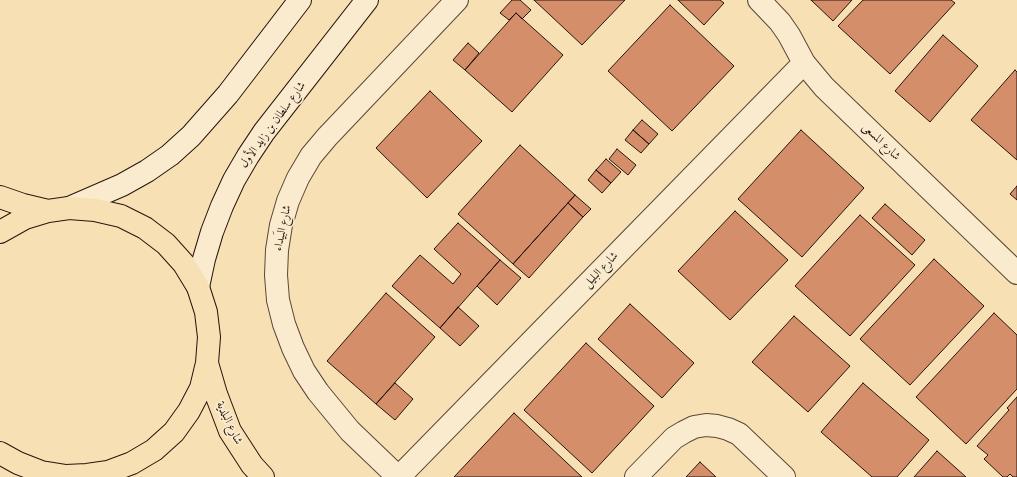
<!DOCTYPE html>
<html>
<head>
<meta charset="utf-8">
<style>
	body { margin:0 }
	canvas { display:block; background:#f8e0b5 }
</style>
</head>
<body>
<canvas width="1017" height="477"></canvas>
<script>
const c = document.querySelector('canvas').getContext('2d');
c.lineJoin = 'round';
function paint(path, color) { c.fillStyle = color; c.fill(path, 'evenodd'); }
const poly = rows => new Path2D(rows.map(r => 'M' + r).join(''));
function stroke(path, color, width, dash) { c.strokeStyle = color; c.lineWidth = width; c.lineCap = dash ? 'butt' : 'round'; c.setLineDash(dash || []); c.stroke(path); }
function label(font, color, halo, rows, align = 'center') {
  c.font = font + ' "IM FELL French Canon",Amiri,serif'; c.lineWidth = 3.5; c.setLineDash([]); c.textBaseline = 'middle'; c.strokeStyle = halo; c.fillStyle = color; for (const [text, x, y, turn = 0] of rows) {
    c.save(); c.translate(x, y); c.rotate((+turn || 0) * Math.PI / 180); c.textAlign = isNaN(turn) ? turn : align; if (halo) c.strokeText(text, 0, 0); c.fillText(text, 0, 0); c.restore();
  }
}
const building = poly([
	[512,0,520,0,531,10,522,19,516,13,509,20,500,13,512,0],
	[534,0,625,0,582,45,534,0],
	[678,0,720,0,724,3,704,25,678,0],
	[811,0,852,0,833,21,811,0],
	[863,0,951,0,955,3,890,74,838,26,863,0],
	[670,5,734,66,672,131,608,71,670,5],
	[516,13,563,55,512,112,465,70,516,13],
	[943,35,978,66,930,122,895,91,943,35],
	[468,43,479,53,465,70,453,60,468,43],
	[1015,70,1017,72,1017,160,971,120,1015,70],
	[430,91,482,141,427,198,376,148,430,91],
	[642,120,658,134,649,144,633,130,642,120],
	[633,130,649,144,641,153,625,140,633,130],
	[801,130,864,188,802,257,738,199,801,130],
	[520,145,575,195,513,264,458,214,520,145],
	[617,149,636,165,628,175,609,159,617,149],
	[606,159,621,172,611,183,596,170,606,159],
	[596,170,611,183,602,193,588,180,596,170],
	[1017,186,1017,200,1010,194,1017,186],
	[575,195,591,209,583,217,568,203,575,195],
	[568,203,583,217,529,278,513,264,568,203],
	[885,204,925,240,912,255,872,218,885,204],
	[735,211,788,260,730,320,678,271,735,211],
	[860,215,915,265,850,336,795,286,860,215],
	[458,223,500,260,440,328,392,286,420,255,453,284,461,274,434,249,458,223],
	[934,259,984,306,910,385,860,339,934,259],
	[500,260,521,278,497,305,477,286,500,260],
	[386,293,435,337,376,404,327,361,386,293],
	[630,304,694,363,662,398,598,339,630,304],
	[458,307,479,326,460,346,440,328,458,307],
	[994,313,1017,335,1017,389,966,444,916,397,994,313],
	[794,316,850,366,808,412,752,362,794,316],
	[586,343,654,406,592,473,524,410,586,343],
	[395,383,413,399,395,420,376,404,395,383],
	[863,383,929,440,897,477,872,477,821,432,863,383],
	[1017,397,1017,477,1013,477,1010,474,1007,477,1003,477,984,459,988,455,977,446,1009,410,1007,408,1017,397],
	[514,413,582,477,454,477,514,413],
	[937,451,966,477,914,477,937,451],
	[700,462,716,477,686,477,700,462]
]);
const minor = poly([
	[759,0,780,22,789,35,804,63,824,87,1017,273],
	[398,477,350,431,318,392,304,371,293,348,284,324,278,300,276,275,277,250,281,225,288,201,298,178,311,156,327,137,457,0],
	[399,477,804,63],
	[636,477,674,438,684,432,694,427,706,425,717,426,728,429,739,434,784,477]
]);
const secondary = poly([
	[69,208,122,185,147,171,170,155,191,136,228,94,300,0],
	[198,287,204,259,212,232,222,206,234,180,248,156,264,132,367,0]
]);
const primary = poly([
	[0,197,23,205,48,211],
	[0,232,25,218,48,211,69,208,95,210,121,216,145,228,166,244,184,264,198,287,206,312,209,337,207,363,201,388,189,411,174,432,154,450,132,463,108,472,87,475,66,476,41,472,18,463,0,453],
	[207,363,216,394,230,431,252,465,263,477]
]);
const streetNames = [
	["شارع سلطان بن زايد الأول",273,125,-54],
	["شارع المسعى",881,142,44],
	["شارع البَيداء",283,228,-78],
	["شارع البليل",601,270,-46],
	["شارع البلدية",229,423,65]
];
paint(building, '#d48e6a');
stroke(building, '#27140c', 1);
stroke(minor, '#5b4736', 24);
stroke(secondary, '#27140c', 24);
stroke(primary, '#27140c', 24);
stroke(minor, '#faebcf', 22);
stroke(secondary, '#faebcf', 22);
stroke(primary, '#f8e0b5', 22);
label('12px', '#27140c', '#faebcf', streetNames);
</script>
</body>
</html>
